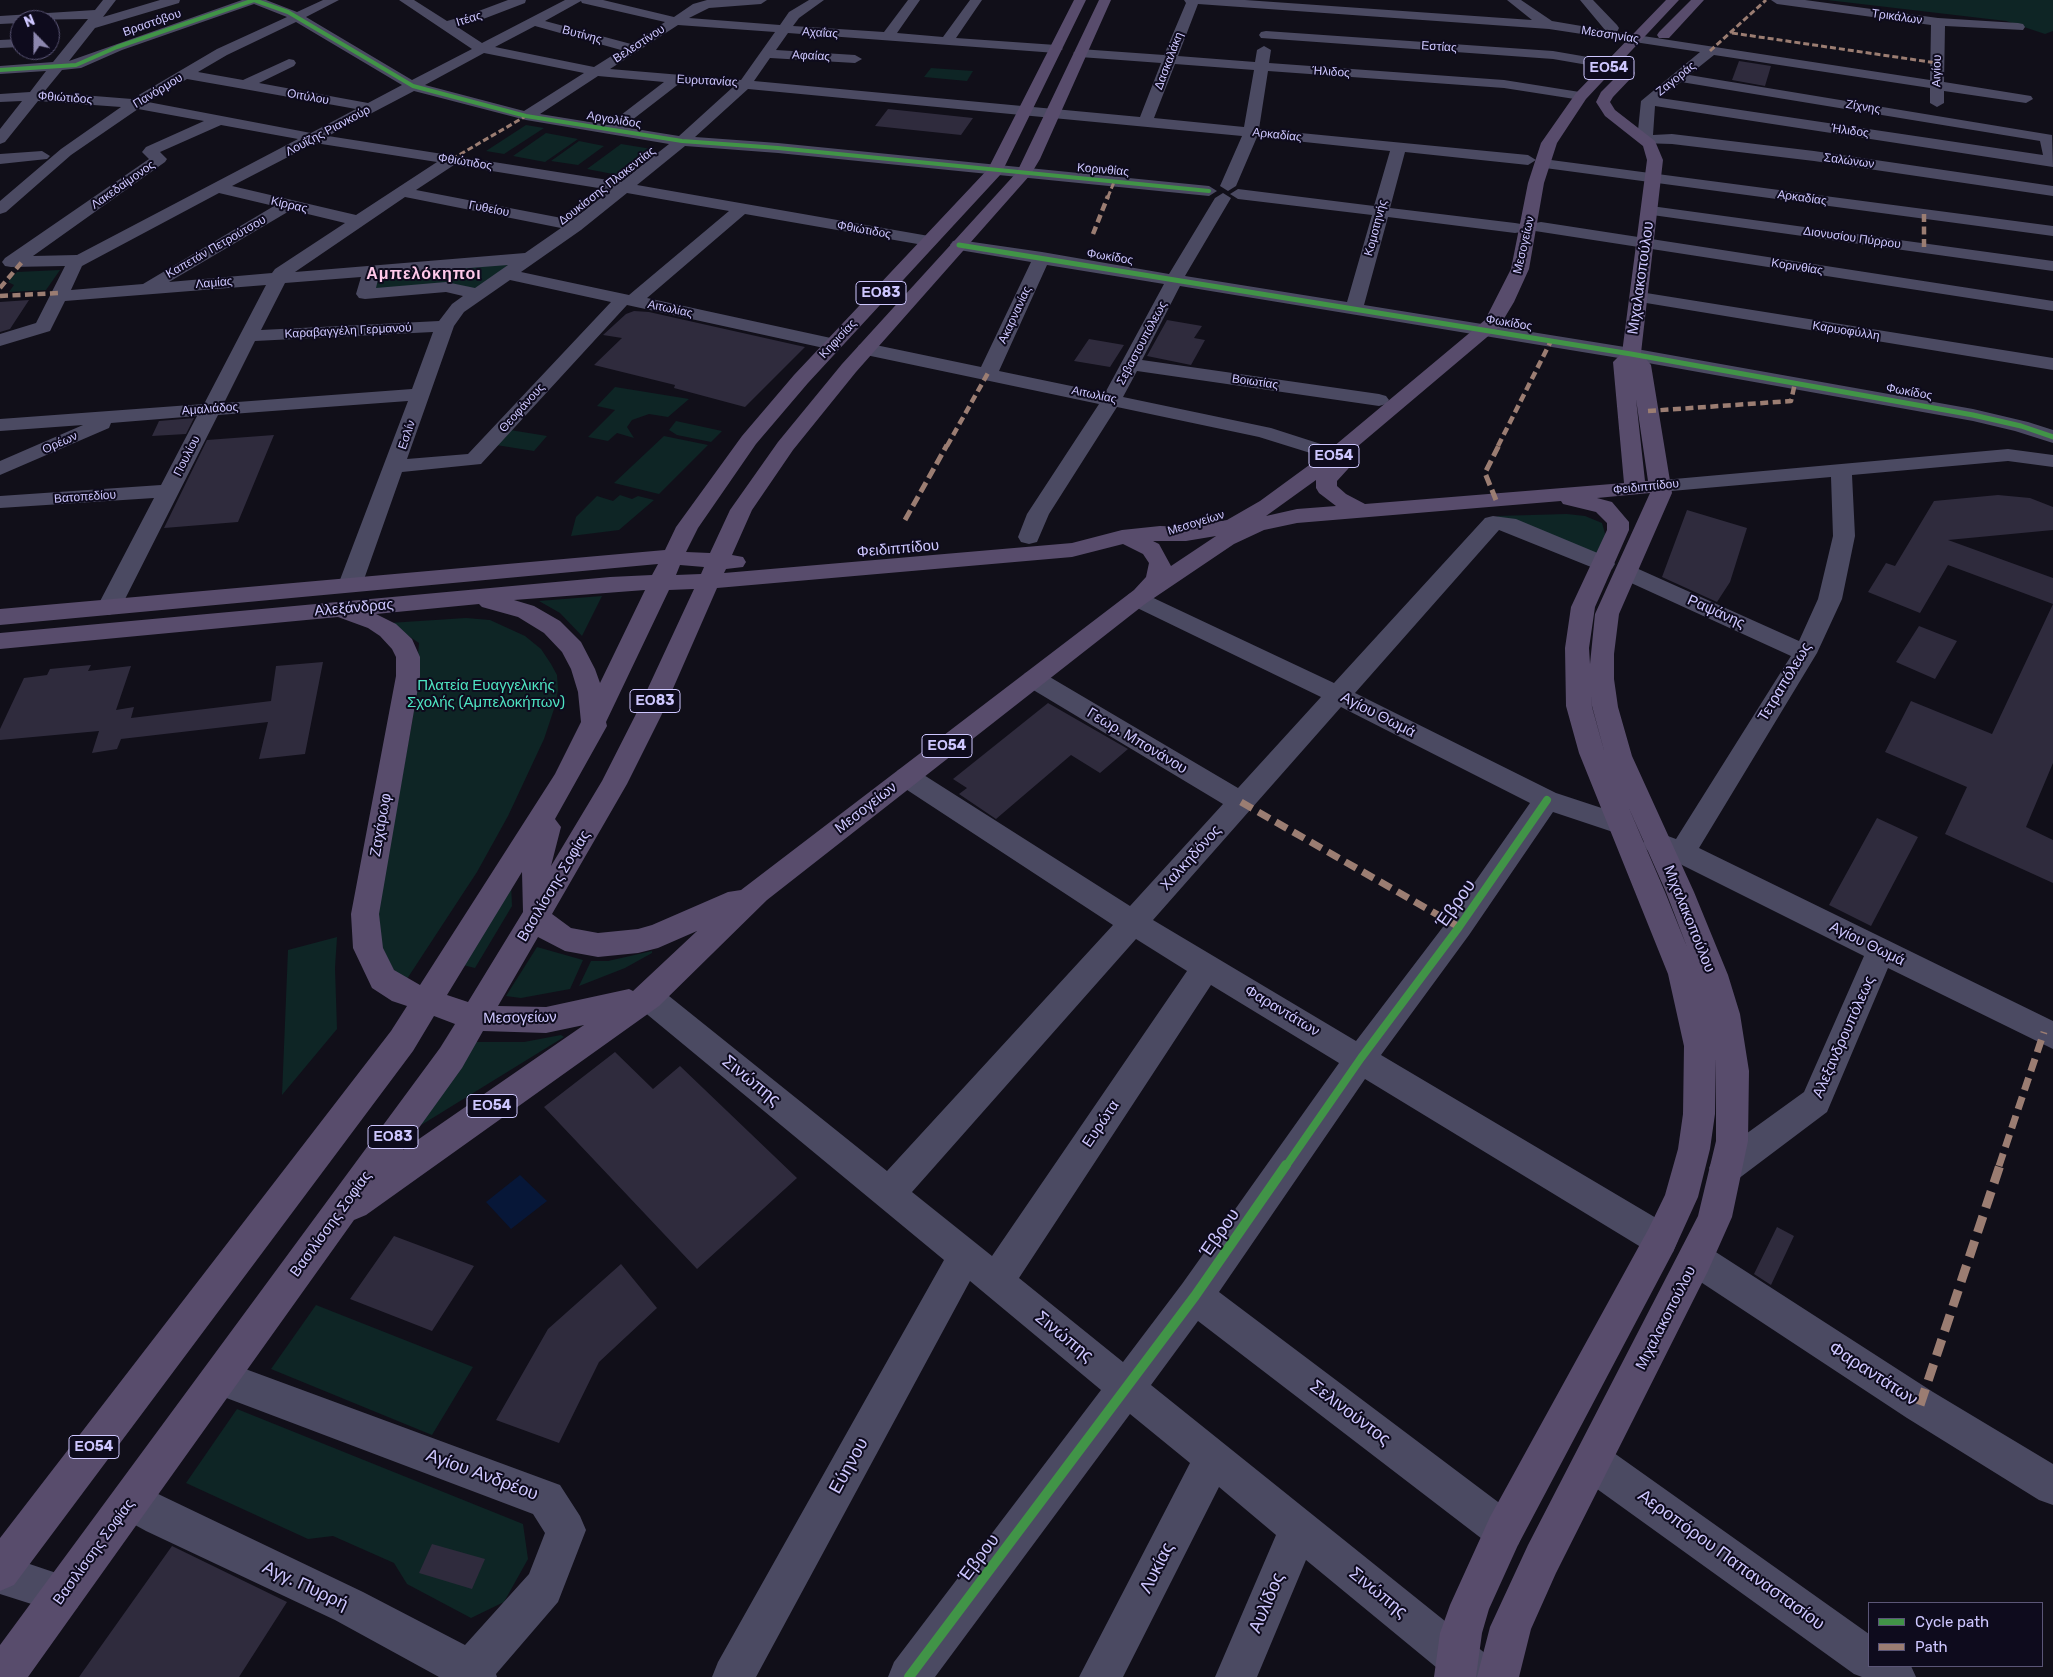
<!DOCTYPE html>
<html>
<head>
<meta charset="utf-8">
<style>
	body { margin:0 }
	#map { position:relative; width:2053px; height:1677px; overflow:hidden; background:#110f19; font-family:Rubik,sans-serif }
	canvas { display:block }
	.legend { position:absolute; left:1868px; top:1602px; width:175px; height:65px; box-sizing:border-box; background:#0e0b1d; border:1px solid #5b5677; margin:0; padding:6px 9px; list-style:none; font-size:15px; color:#cec7ff }
	.legend li { display:flex; align-items:center; gap:10px; height:25px }
	.legend b { width:25px; border:1px solid #5b5677 }
	.north { position:absolute; left:10px; top:10px; width:50px; height:50px; box-sizing:border-box; background:#0e0b1d; border:1px solid #5b5677; border-radius:50%; rotate:338deg; font-size:14px; font-weight:700; line-height:20px; text-align:center; color:#cec7ff }
	.north::after { content:''; display:block; margin:auto; width:18px; height:22px; background:#8c87ae; clip-path:polygon(50% 0,100% 100%,50% 72%,0 100%) }
</style>
</head>
<body>
<div id="map">
<canvas width="2053" height="1677"></canvas>
<ul class="legend">
<li><b style="height:6px;background:#419447"></b>Cycle path</li>
<li><b style="height:6px;background:#9b7d72"></b>Path</li>
</ul>
<div class="north">N</div>
</div>
<script>
const c = document.querySelector('canvas').getContext('2d');
c.lineJoin = 'round';
function paint(path, color) { c.fillStyle = color; c.fill(path, 'evenodd'); }
const poly = rows => new Path2D(rows.map(r => 'M' + r).join(''));
function stroke(path, color, width, dash) { c.strokeStyle = color; c.lineWidth = width; c.lineCap = dash ? 'butt' : 'round'; c.setLineDash(dash || []); c.stroke(path); }
function label(font, color, halo, rows, align = 'center') {
  c.font = font + ' Rubik,sans-serif'; c.lineWidth = 4; c.setLineDash([]); c.textBaseline = 'middle'; c.strokeStyle = halo; c.fillStyle = color; for (const [text, x, y, turn = 0] of rows) {
    c.save(); c.translate(x, y); c.rotate((+turn || 0) * Math.PI / 180); c.textAlign = isNaN(turn) ? turn : align; if (halo) c.strokeText(text, 0, 0); c.fillText(text, 0, 0); c.restore();
  }
}
const green = poly([
	[1827,0,2053,0,2053,31,2045,34,2006,21],
	[931,68,973,71,967,81,924,77],
	[526,125,544,128,504,154,486,151],
	[546,133,578,139,545,162,513,156],
	[579,141,604,146,578,165,551,161],
	[621,144,652,149,618,175,587,169],
	[512,263,475,289,450,283,370,291,374,276],
	[60,270,46,290,9,292,14,285,8,282,17,272],
	[615,387,689,399,668,417,649,414,632,420,627,427,634,438,617,433,608,441,588,437,615,410,597,406],
	[676,421,722,431,711,442,677,435,669,430],
	[510,430,547,436,534,451,496,445],
	[664,436,708,445,659,494,614,483],
	[620,495,632,499,638,496,654,500,619,530,571,536,576,517,597,496,613,501],
	[1567,514,1585,516,1602,523,1606,537,1598,557,1496,516],
	[602,596,582,636,560,613,539,601],
	[466,618,490,620,525,636,541,649,551,664,557,675,558,690,555,706,544,739,508,816,477,872,403,985,382,951,378,907,413,717,419,643,389,623],
	[511,883,512,906,475,968,463,965],
	[337,937,335,968,337,1029,282,1095,288,950],
	[537,947,583,960,570,989,521,998,506,996],
	[652,951,652,953,625,968,579,986,591,961,608,961],
	[561,1035,564,1037,405,1135,475,1042,524,1042],
	[316,1305,473,1367,432,1435,271,1369],
	[237,1409,523,1524,528,1559,504,1602,471,1618,407,1584,394,1563,333,1536,308,1539,186,1483]
]);
const water = poly([
	[520,1175,547,1201,511,1229,486,1202]
]);
const building = poly([
	[1739,61,1771,66,1765,86,1732,80],
	[888,109,973,118,961,135,875,126],
	[29,300,10,329,0,332,0,302],
	[634,311,649,312,805,347,745,407,674,388,675,385,594,365,622,338,603,335,626,314],
	[1167,320,1202,326,1194,338,1205,340,1191,365,1147,356],
	[1089,339,1124,345,1110,367,1074,361],
	[194,418,186,434,152,436,159,421],
	[274,435,238,522,164,528,207,440],
	[1998,495,2030,498,2053,507,2053,530,1948,540,2053,578,2053,604,1948,565,1920,613,1868,592,1886,563,1895,566,1934,501],
	[1687,510,1747,528,1730,582,1717,602,1662,577],
	[2053,604,2053,763,2026,827,2053,840,2053,883,1945,834,1967,787,1885,752,1911,701,1992,734],
	[1919,626,1957,641,1935,679,1896,662],
	[323,662,305,754,259,759,268,722,121,739,117,749,92,753,99,731,0,740,0,729,24,678,47,675,50,669,91,665,88,671,131,666,116,710,134,707,131,718,271,701,276,666],
	[1048,703,1128,749,1100,773,1071,755,996,819,959,794,967,788,953,779],
	[1877,818,1918,837,1871,926,1829,905],
	[615,1052,653,1089,680,1066,797,1178,697,1269,544,1107],
	[1777,1227,1794,1236,1771,1285,1754,1274],
	[394,1236,474,1266,432,1331,350,1299],
	[621,1264,657,1308,599,1362,559,1443,496,1420,548,1329],
	[432,1544,485,1559,472,1589,419,1573],
	[172,1546,287,1602,239,1677,79,1677]
]);
const minor = poly([
	[103,0,116,0,103,17,160,0,180,0,179,3,95,28,69,61,242,0,266,0,297,12,323,0,339,0,306,17,412,80,472,49,399,0,414,0,447,21,468,15,508,0,526,0,525,3,478,21,456,26,482,43,565,0,603,0,674,17,693,4,707,0,767,0,761,4,709,8,689,18,780,25,789,12,809,0,824,0,799,18,793,26,884,32,908,0,920,0,897,33,943,37,970,0,982,0,956,38,1056,45,1063,49,1056,53,788,33,776,50,855,55,862,59,855,63,770,58,754,81,1140,117,1161,63,1080,57,1073,53,1080,49,1164,55,1186,3,1184,0,1245,0,1532,20,1507,0,1521,0,1552,21,1605,30,1580,0,1593,0,1617,25,1619,28,1617,32,1930,80,1931,25,1777,4,1771,0,1805,0,1938,18,2018,23,2023,24,2025,27,2023,30,1945,26,1944,82,2031,96,2033,99,2026,103,1944,91,1944,103,1937,107,1930,103,1930,88,1714,55,1689,75,2052,135,2053,167,1655,106,1653,135,1672,134,1814,151,2053,186,2053,196,1814,161,1672,144,1640,143,1637,140,1641,101,1700,52,1549,29,1198,4,1178,56,1255,62,1257,50,1264,46,1271,50,1269,63,1504,80,1586,93,1588,96,1581,100,1504,88,1268,71,1259,129,1528,155,1536,160,1528,165,1405,152,1390,208,1515,223,1521,224,1523,228,1521,232,1515,233,1388,217,1364,305,1631,348,1973,409,2028,422,2053,430,2053,443,2015,431,1973,421,1631,360,1180,286,1142,360,1379,394,1386,396,1389,400,1386,404,1379,406,1137,371,1123,397,1271,428,1327,446,1330,450,1327,454,1320,456,1259,437,1117,407,1049,514,1037,542,1029,544,1021,542,1018,537,1027,514,1099,404,866,355,859,353,857,349,859,345,866,343,981,367,1031,262,953,249,950,245,953,241,959,240,1042,252,1169,274,1215,198,1223,193,1231,198,1185,276,1347,302,1372,215,1238,199,1230,194,1238,189,1374,206,1390,151,1257,137,1236,186,1228,191,1220,186,1242,136,748,89,695,137,778,143,1209,186,1217,191,1209,196,778,153,685,146,637,185,929,236,935,237,937,241,935,245,929,246,745,214,647,298,840,340,842,344,840,348,833,350,627,305,481,464,402,472,362,585,358,590,350,592,342,590,338,585,408,401,218,415,121,607,117,612,109,615,101,612,97,607,154,498,0,508,0,496,161,485,197,416,111,423,109,428,0,475,0,461,83,425,0,431,0,419,204,404,266,285,65,301,50,331,0,346,0,334,36,323,65,266,11,267,5,266,2,262,5,258,149,159,142,152,146,147,204,121,138,109,71,155,6,212,0,214,0,201,61,149,121,107,38,101,5,142,0,144,0,129,22,101,0,102,0,94,30,92,46,71,0,74,0,66,53,62,88,19,20,20,20,23,0,24,0,16,95,10,103,0],
	[581,1,582,3,665,22,631,44,545,21,581,1],
	[254,4,287,17,217,49,132,99,44,92,62,70,81,68,122,50,254,4],
	[296,22,402,85,368,103,259,83,294,66,296,63,294,60,289,59,243,80,198,72,227,55,296,22],
	[678,25,775,32,741,80,610,69,678,25],
	[535,26,621,50,594,67,495,47,535,26],
	[484,53,584,73,524,111,425,85,484,53],
	[1175,64,1254,70,1244,127,1154,118,1175,64],
	[598,76,664,82,608,125,540,114,598,76],
	[187,79,244,89,356,109,311,133,148,102,187,79],
	[1681,82,2040,141,2043,155,1660,98,1681,82],
	[680,83,733,87,679,136,623,127,680,83],
	[414,91,526,120,669,144,621,182,328,136,414,91],
	[221,125,298,139,77,255,33,256,165,162,167,159,160,152,221,125],
	[315,143,437,162,356,215,232,186,315,143],
	[454,165,611,190,572,220,416,190,454,165],
	[219,193,274,206,143,284,71,290,82,266,219,193],
	[627,193,729,211,629,295,521,272,581,230,627,193],
	[405,197,561,228,525,253,295,272,405,197],
	[291,210,345,223,275,269,272,273,169,282,291,210],
	[508,265,475,288,446,282,376,288,379,275,508,265],
	[1047,265,1164,284,1105,393,999,371,1047,265],
	[361,277,356,294,359,298,365,299,446,292,463,296,452,304,439,321,261,330,285,283,361,277],
	[510,280,611,302,468,454,407,459,454,326,464,312,510,280],
	[433,332,412,389,224,403,255,341,433,332],
	[1266,31,1553,51,1611,61,1618,65,1611,69,1553,59,1261,38,1259,35,1261,32,1266,31],
	[20,39,20,47,0,48,0,40,20,39],
	[42,151,50,156,47,159,0,164,0,154,42,151],
	[1551,160,2053,226,2053,236,1545,168,1543,165,1551,160],
	[1651,206,2053,261,2053,271,1645,214,1643,211,1645,208,1651,206],
	[1541,222,2053,301,2053,311,1535,231,1533,227,1535,223,1541,222],
	[1640,292,2053,358,2053,370,1634,301,1631,297,1634,293,1640,292],
	[2008,449,2053,455,2053,467,2008,461,1852,475,1855,536,1842,599,1817,653,1699,848,2053,1021,2053,1049,1888,968,1827,1112,1738,1179,1726,1183,1714,1179,1709,1168,1714,1157,1804,1092,1864,956,1672,860,1647,850,1643,843,1647,836,1657,832,1676,839,1791,656,1618,577,1615,572,1618,567,1626,565,1634,567,1799,641,1818,599,1833,536,1831,477,1660,492,1652,491,1649,486,1652,481,2008,449],
	[1493,516,1516,519,1612,559,1615,564,1612,569,1604,571,1596,569,1499,530,1355,693,1556,793,1632,818,1636,825,1632,832,1622,835,1553,812,1469,935,1381,1055,1673,1228,1678,1240,1673,1252,1661,1257,1649,1252,1365,1079,1219,1292,1518,1517,1524,1531,1518,1545,1504,1551,1490,1545,1198,1321,1151,1385,1496,1662,1502,1677,1448,1677,1306,1560,1257,1677,1215,1677,1276,1535,1219,1487,1123,1677,1079,1677,1190,1463,1130,1414,935,1677,888,1677,894,1662,1101,1390,970,1281,756,1677,712,1677,718,1662,944,1260,637,1006,633,997,637,988,648,984,659,988,887,1171,1113,925,898,784,894,777,898,770,907,767,916,770,1130,906,1223,804,1025,685,1022,679,1025,673,1034,671,1043,673,1238,788,1321,697,1129,604,1125,599,1129,594,1137,591,1145,594,1334,683,1485,518,1493,516],
	[1341,707,1530,803,1449,919,1356,1041,1153,920,1341,707],
	[1136,939,1187,971,992,1256,912,1192,1136,939],
	[1211,985,1339,1063,1182,1284,1123,1362,1019,1278,1211,985],
	[1696,1242,1708,1247,1933,1392,2053,1464,2053,1505,2039,1500,1907,1418,1684,1271,1679,1259,1684,1247,1696,1242],
	[221,1360,560,1485,580,1516,586,1530,558,1602,496,1674,497,1677,439,1677,335,1620,146,1531,117,1515,111,1501,117,1487,131,1481,363,1592,465,1645,529,1574,545,1533,533,1514,208,1391,203,1378,208,1365,221,1360],
	[1593,1443,1607,1448,1869,1634,1869,1666,1911,1666,1916,1677,1862,1677,1854,1674,1579,1476,1574,1462,1579,1448,1593,1443],
	[0,1554,77,1580,83,1594,77,1608,63,1614,0,1594,0,1554]
]);
const major = poly([
	[1074,0,1086,0,1001,174,808,383,756,444,698,528,686,552,710,553,730,510,778,442,842,364,1017,172,1099,0,1111,0,1040,159,1031,174,856,372,793,450,752,510,732,555,743,557,746,562,743,567,726,569,724,573,1072,543,1122,530,1160,526,1186,527,1227,520,1260,501,1327,452,1485,320,1511,269,1528,183,1541,143,1576,93,1666,0,1679,0,1586,99,1557,143,1544,183,1529,269,1514,302,1499,327,1351,452,1355,454,1358,458,1337,481,1337,486,1346,494,1365,504,1624,483,1613,362,1622,353,1647,160,1643,146,1605,116,1596,102,1601,92,1623,70,1633,70,1635,73,1633,76,1613,97,1610,102,1615,110,1655,141,1663,160,1641,353,1651,365,1672,493,1619,614,1614,654,1614,679,1618,707,1632,756,1694,892,1728,975,1740,1014,1749,1071,1748,1141,1732,1217,1708,1271,1556,1573,1531,1629,1519,1677,1477,1677,1490,1627,1528,1545,1698,1216,1716,1141,1716,1058,1715,1114,1710,1149,1698,1197,1673,1252,1518,1545,1489,1609,1482,1633,1476,1677,1434,1677,1440,1633,1450,1605,1490,1517,1649,1228,1665,1195,1678,1149,1683,1114,1684,1046,1668,974,1579,753,1566,706,1565,648,1571,607,1607,530,1607,523,1596,512,1563,504,1561,501,1297,523,1264,530,1234,544,1145,604,767,900,659,1006,366,1215,354,1220,28,1677,0,1677,0,1645,440,1048,455,1024,434,1016,413,1051,14,1585,0,1591,0,1538,391,1031,407,1006,392,1001,372,988,353,948,351,914,396,676,396,657,392,649,380,636,368,628,338,617,0,649,0,633,610,577,652,575,658,564,0,625,0,609,665,550,676,527,742,436,794,375,988,169,1074,0],
	[1636,399,1648,481,1645,481,1636,399],
	[1316,480,1316,488,1319,493,1336,506,1297,509,1266,516,1316,480],
	[1650,493,1595,614,1590,664,1589,648,1595,607,1629,530,1629,522,1612,502,1597,498,1650,493],
	[1216,536,1171,566,1159,544,1153,541,1186,541,1216,536],
	[1123,544,1143,554,1149,563,1146,577,1134,590,741,890,728,892,652,925,638,929,598,933,571,928,552,914,627,784,661,716,717,588,1072,557,1123,544],
	[680,565,704,567,701,574,676,575,680,565],
	[694,589,635,716,602,781,551,866,561,827,555,819,607,726,606,722,669,590,694,589],
	[645,590,600,683,595,669,581,642,560,621,534,606,514,600,645,590],
	[479,604,482,607,518,617,544,633,562,652,571,669,578,692,581,722,555,774,420,985,394,970,383,948,379,914,420,676,420,657,412,639,396,624,376,614,479,604],
	[1591,693,1592,707,1605,754,1592,706,1591,693],
	[1628,806,1666,892,1687,947,1665,892,1628,806],
	[522,872,523,912,468,1002,447,995,522,872],
	[697,931,633,991,629,989,546,1007,498,1006,538,937,565,951,598,957,638,953,658,948,697,931],
	[584,1025,403,1150,462,1068,483,1031,546,1033,584,1025],
	[1691,0,1704,0,1669,38,1659,38,1657,35,1659,32,1691,0]
]);
const quietFar4 = poly([
	[1732,33,1937,63],
	[1710,51,1766,0],
	[452,159,526,116],
	[1108,197,1114,182]
]);
const quietFar3 = poly([
	[1924,214,1924,248],
	[1093,234,1108,196],
	[0,288,22,262],
	[0,296,60,293],
	[1648,411,1791,401,1795,383],
	[947,446,988,373],
	[1498,446,1551,341]
]);
const quietFar2 = poly([
	[1496,500,1485,473,1499,445],
	[905,520,947,445]
]);
const quietFar1 = poly([
	[1241,802,1459,927],
	[1999,1166,2044,1032]
]);
const quiet = poly([
	[1920,1405,2000,1165]
]);
const cyclewayFar3 = poly([
	[0,70,76,65,117,47,254,0,288,12,413,86,526,116,682,141,778,148,1209,191]
]);
const cyclewayFar2 = poly([
	[959,245,1631,354,1973,415,2021,426,2053,437]
]);
const cyclewayFar1 = poly([
	[1286,1166,1361,1058,1459,927,1547,800]
]);
const cycleway = poly([
	[909,1677,1195,1296,1286,1165]
]);
const farStreetnames = [
	["Τρικάλων",1897,17,8],
	["Ιτέας",469,19,-17],
	["Βραστόβου",152,23,-19],
	["Αχαΐας",820,33,4],
	["Βυτίνης",582,35,15],
	["Μεσσηνίας",1610,35,9],
	["Βελεστίνου",639,44,-33],
	["Εστίας",1439,47,4],
	["Αφαίας",811,56,3],
	["Δασκαλάκη",1169,61,-69],
	["Αιγίου",1937,71,-89],
	["Ήλιδος",1331,72,4],
	["Ζαγοράς",1676,79,-39],
	["Ευρυτανίας",707,81,3],
	["Πανόρμου",158,91,-31],
	["Οιτύλου",308,97,10],
	["Φθιώτιδος",65,98,4],
	["Ζίχνης",1863,107,9],
	["Αργολίδος",614,120,9],
	["Λουΐζης Ριανκούρ",328,131,-28],
	["Ήλιδος",1850,131,8],
	["Αρκαδίας",1277,135,6],
	["Σαλώνων",1849,161,8],
	["Φθιώτιδος",465,162,9],
	["Κορινθίας",1103,170,5],
	["Λακεδαίμονος",123,185,-35],
	["Δουκίσσης Πλακεντίας",607,186,-38],
	["Αρκαδίας",1802,198,8],
	["Κίρρας",289,205,13],
	["Γυθείου",489,209,11],
	["Κομοτηνής",1376,228,-75],
	["Φθιώτιδος",864,230,10],
	["Διονυσίου Πύρρου",1852,238,8],
	["Μεσογείων",1524,245,-77],
	["Καπετάν Πετρούτσου",216,247,-30],
	["Φωκίδος",1110,257,9],
	["Κορινθίας",1797,267,9],
	["Λαμίας",214,283,-5],
	["Αιτωλίας",670,309,12],
	["Ακαρνανίας",1015,315,-65],
	["Φωκίδος",1509,323,9],
	["Καραβαγγέλη Γερμανού",348,331,-3],
	["Καρυοφύλλη",1846,331,9],
	["Κηφισίας",838,339,-47],
	["Σεβαστουπόλεως",1142,343,-62],
	["Βοιωτίας",1255,382,8],
	["Φωκίδος",1909,392,10],
	["Αιτωλίας",1094,395,12],
	["Θεοφάνους",522,408,-48],
	["Αμαλιάδος",210,409,-4],
	["Εσλίν",407,435,-71],
	["Ορέων",60,443,-24],
	["Πουλίου",187,456,-63],
	["Φειδιππίδου",1646,487,-6],
	["Βατοπεδίου",85,497,-4],
	["Μεσογείων",1196,523,-17]
];
const shields = [
	[1609,68,50],
	[881,293,50],
	[1334,456,50],
	[655,701,50],
	[947,746,50],
	[492,1106,50],
	[393,1137,50],
	[94,1447,50]
];
const shieldNames = [
	["ΕΟ54",1609,68],
	["ΕΟ83",881,293],
	["ΕΟ54",1334,456],
	["ΕΟ83",655,701],
	["ΕΟ54",947,746],
	["ΕΟ54",492,1106],
	["ΕΟ83",393,1137],
	["ΕΟ54",94,1447]
];
const streetNames = [
	["Μιχαλακοπούλου",1641,278,-82],
	["Φειδιππίδου",898,549,-5],
	["Αλεξάνδρας",354,608,-5],
	["Ραψάνης",1716,612,24],
	["Τετραπόλεως",1785,682,-59],
	["Αγίου Θωμά",1378,715,27],
	["Γεωρ. Μπονάνου",1137,741,31],
	["Μεσογείων",866,808,-38],
	["Ζαχάρωφ",381,825,-80],
	["Χαλκηδόνος",1191,858,-48],
	["Βασιλίσσης Σοφίας",554,886,-59],
	["Μιχαλακοπούλου",1689,919,68],
	["Αγίου Θωμά",1867,944,26],
	["Φαραντάτων",1282,1011,31],
	["Μεσογείων",520,1018,-1],
	["Αλεξανδρουπόλεως",1844,1037,-66],
	["Ευρώτα",1101,1124,-56],
	["Βασιλίσσης Σοφίας",331,1224,-54],
	["Μιχαλακοπούλου",1666,1318,-63],
	["Βασιλίσσης Σοφίας",94,1552,-54]
];
const parkNames = [
	["Πλατεία Ευαγγελικής",486,686],
	["Σχολής (Αμπελοκήπων)",486,703]
];
const farDistrictnames = [
	["Αμπελόκηποι",424,274]
];
const nearStreetnames = [
	["Έβρου",1456,904,-55],
	["Σινώπης",751,1081,39],
	["Έβρου",1220,1233,-55],
	["Σινώπης",1064,1337,39],
	["Φαραντάτων",1873,1374,33],
	["Σελινούντος",1350,1413,37],
	["Εύηνου",849,1466,-61],
	["Αγίου Ανδρέου",482,1475,20],
	["Έβρου",979,1558,-53],
	["Αεροπόρου Παπαναστασίου",1731,1560,36],
	["Λυκίας",1157,1568,-63],
	["Αγγ. Πυρρή",305,1586,25],
	["Σινώπης",1378,1593,39],
	["Αυλίδος",1267,1603,-67]
];
paint(green, '#0e2525');
paint(water, '#071738');
paint(building, '#2f2b3d');
paint(minor, '#4b4a62');
paint(major, '#584c6c');
stroke(quietFar4, '#9b7d72', 3, [6, 3]);
stroke(quietFar3, '#9b7d72', 4.5, [8, 4.5]);
stroke(quietFar2, '#9b7d72', 5, [11, 5]);
stroke(quietFar1, '#9b7d72', 7, [13, 7]);
stroke(quiet, '#9b7d72', 9, [17, 9]);
stroke(cyclewayFar3, '#419447', 4);
stroke(cyclewayFar2, '#419447', 5);
stroke(cyclewayFar1, '#419447', 8);
stroke(cycleway, '#419447', 10);
label('12px', '#cec7ff', '#0e0b1d', farStreetnames);
for (const [x, y, w] of shields) { const box = new Path2D(); box.roundRect(x - w / 2, y - 11.5, w, 23, 4); c.fillStyle = '#0e0b1d'; c.fill(box); stroke(box, '#cec7ff', 1); }
label('bold 14px', '#cec7ff', null, shieldNames);
label('15px', '#cec7ff', '#0e0b1d', streetNames);
label('15px', '#4ee4c2', '#0e0b1d', parkNames);
c.letterSpacing = '1px';
label('bold 16px', '#ffc9ea', '#0e0b1d', farDistrictnames);
c.letterSpacing = '0px';
label('18px', '#cec7ff', '#0e0b1d', nearStreetnames);
</script>
</body>
</html>
